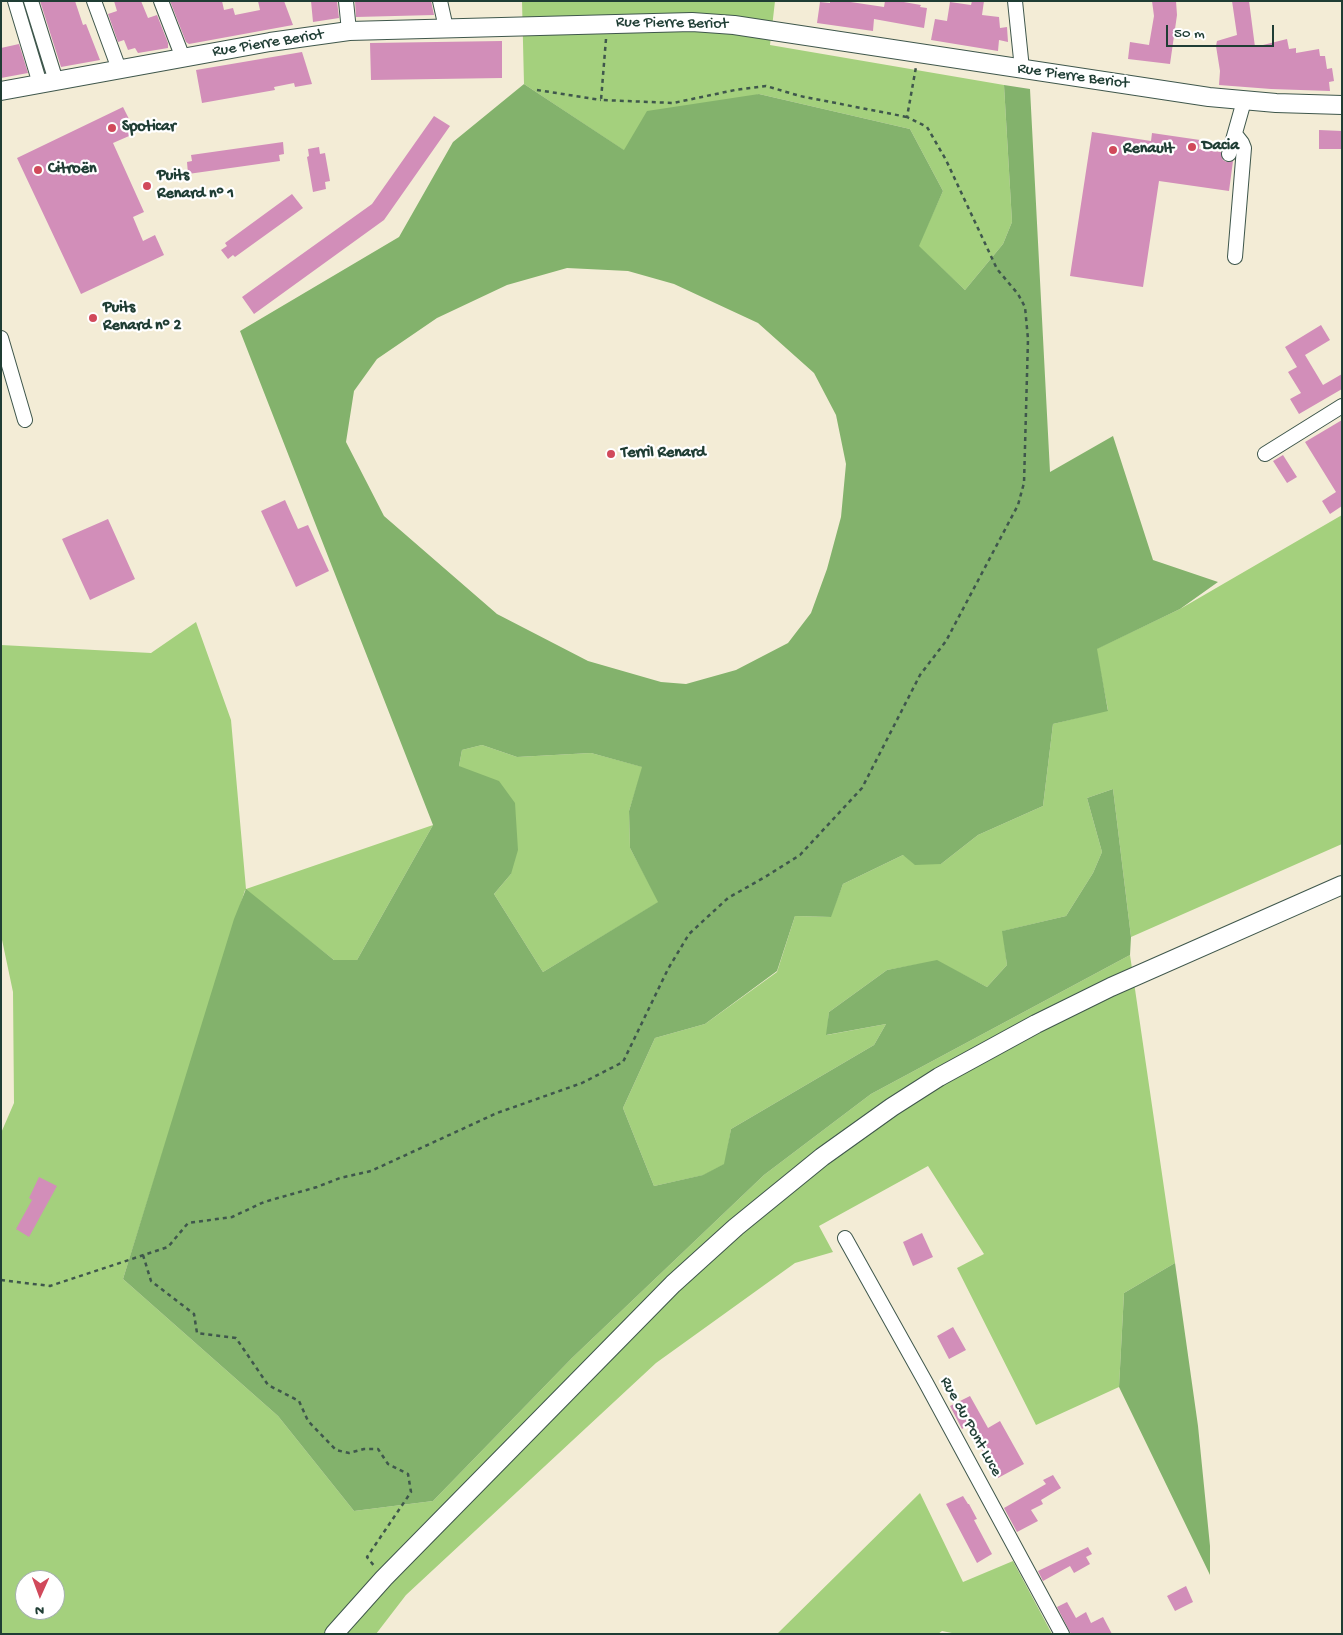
<!DOCTYPE html>
<html>
<head>
<meta charset="utf-8">
<style>
	body { margin:0 }
	#map { position:relative; width:1343px; height:1635px; overflow:hidden; background:#f3ecd6; font-family:"Gochi Hand",sans-serif }
	canvas { display:block }
	.frame { position:absolute; inset:0; border:2px solid #1f3d34; pointer-events:none }
	.north { position:absolute; left:15px; top:1570px; width:50px; height:50px; box-sizing:border-box; background:#fff; border:1px solid #a5b1ae; border-radius:50%; rotate:182deg; font-size:14px; font-weight:700; line-height:20px; text-align:center; color:#1f3d34 }
	.north::after { content:''; display:block; margin:auto; width:18px; height:22px; background:#d1495b; clip-path:polygon(50% 0,100% 100%,50% 72%,0 100%) }
	.scale { position:absolute; left:1166px; top:25px; width:108px; height:22px; box-sizing:border-box; border:2px solid #1f3d34; border-top:0; padding-left:6px; font-size:15px; line-height:18px; white-space:nowrap; color:#1f3d34; -webkit-text-stroke:4px #fff; paint-order:stroke }
</style>
</head>
<body>
<div id="map">
<canvas width="1343" height="1635"></canvas>
<div class="frame"></div>
<div class="north">N</div>
<div class="scale">50 m</div>
</div>
<script>
const c = document.querySelector('canvas').getContext('2d');
c.lineJoin = 'round';
function paint(path, color) { c.fillStyle = color; c.fill(path, 'evenodd'); }
const poly = rows => new Path2D(rows.map(r => 'M' + r).join(''));
function stroke(path, color, width, dash) { c.strokeStyle = color; c.lineWidth = width; c.lineCap = dash ? 'butt' : 'round'; c.setLineDash(dash || []); c.stroke(path); }
function label(font, color, halo, rows, align = 'center') {
  c.font = font + ' "Gochi Hand",sans-serif'; c.lineWidth = 4.5; c.setLineDash([]); c.textBaseline = 'middle'; c.strokeStyle = halo; c.fillStyle = color; for (const [text, x, y, turn = 0] of rows) {
    c.save(); c.translate(x, y); c.rotate((+turn || 0) * Math.PI / 180); c.textAlign = isNaN(turn) ? turn : align; if (halo) c.strokeText(text, 0, 0); c.fillText(text, 0, 0); c.restore();
  }
}
const green = poly([
	[522,1,775,1,770,45,1004,85,1012,222,1003,244,965,290,918,246,943,191,910,129,759,94,625,151,524,84],
	[1342,515,1342,844,1131,937,1113,789,1087,798,1102,852,1093,873,1066,916,1003,931,1007,965,987,987,937,961,887,970,829,1012,827,1035,886,1024,874,1045,731,1129,725,1164,704,1175,654,1186,623,1108,655,1038,705,1024,777,972,795,916,830,917,843,884,903,855,941,864,978,835,1043,806,1053,724,1108,710,1096,649,1180,609],
	[196,622,231,720,246,889,433,825,357,960,334,960,245,890,123,1279,278,1416,354,1511,433,1501,572,1358,764,1175,871,1094,1130,955,1175,1263,1124,1293,1119,1387,1036,1425,957,1268,984,1254,928,1166,819,1226,833,1252,795,1263,656,1363,406,1595,376,1634,1,1634,1,1133,14,1103,13,992,1,935,1,645,151,653],
	[25,1580,55,1580,55,1610,25,1610],
	[482,745,517,757,591,753,643,767,629,811,630,848,659,902,543,972,494,894,511,874,459,766,462,750],
	[920,1493,963,1582,1013,1561,1052,1634,957,1634,942,1631,938,1634,777,1634]
]);
const forest = poly([
	[524,84,624,150,647,111,759,94,910,129,943,191,919,246,965,290,1003,244,1012,222,1004,85,1030,89,1050,472,1113,436,1153,560,1218,582,1180,609,1097,649,1108,711,1053,724,1043,806,978,835,941,864,915,865,903,855,843,884,831,917,795,916,777,971,705,1024,655,1038,623,1108,654,1186,703,1175,724,1164,731,1129,874,1045,886,1024,826,1035,829,1012,887,970,937,960,987,987,1007,965,1002,931,1066,916,1093,873,1102,852,1087,798,1113,789,1131,937,1130,955,871,1094,764,1175,572,1358,433,1501,354,1511,278,1416,123,1279,234,919,246,889,334,960,357,960,433,825,240,331,399,237,453,142],
	[567,268,628,271,674,284,758,323,814,373,836,415,846,464,841,517,827,569,811,613,788,643,736,670,686,684,661,682,588,661,497,614,384,516,346,442,354,391,377,359,437,318,507,285],
	[482,745,517,757,591,753,642,767,629,811,630,848,658,902,543,972,494,894,511,874,518,850,515,803,499,781,459,766,462,750],
	[1175,1263,1198,1426,1210,1546,1210,1575,1119,1387,1124,1293]
]);
const building = poly([
	[40,1,75,1,83,25,86,24,100,60,61,67],
	[114,1,141,1,148,18,157,15,168,43,168,48,138,53,135,48,128,50,124,40,118,42,108,14,117,11],
	[170,1,222,1,224,10,233,8,235,15,260,10,258,1,284,1,293,25,189,44,186,42],
	[311,1,337,1,339,18,313,22],
	[355,1,431,1,434,15,356,17],
	[830,1,844,1,884,7,885,1,898,1,921,5,920,7,927,8,924,28,874,19,873,31,817,23,820,2,830,3],
	[972,1,984,1,982,15,999,17,1000,28,1007,27,1008,42,999,40,998,51,931,40,935,19,947,21,950,2,971,5],
	[1152,1,1176,1,1177,15,1170,64,1128,59,1130,42,1149,45,1154,16],
	[1232,1,1249,1,1255,47,1287,39,1289,49,1296,48,1296,53,1319,49,1320,56,1325,56,1327,69,1332,68,1334,81,1329,82,1330,91,1271,89,1219,85,1220,71,1216,46,1217,41,1237,35],
	[502,41,502,78,371,80,370,43],
	[19,44,28,73,1,78,1,48],
	[302,52,312,84,295,87,294,83,274,87,275,90,202,103,196,70],
	[123,107,136,133,113,143,144,212,133,217,143,241,155,235,164,255,81,294,17,158],
	[434,116,450,126,384,220,254,314,242,297,372,204],
	[1319,130,1342,131,1342,149,1319,149],
	[1092,132,1151,141,1152,133,1200,140,1199,149,1221,152,1223,160,1227,162,1233,161,1229,191,1159,181,1143,287,1070,276],
	[283,142,284,154,279,155,280,161,188,174,187,162,192,161,191,155],
	[319,147,320,154,325,153,330,181,325,182,326,189,313,192,307,157,309,156,308,149],
	[292,194,303,208,235,257,233,255,228,259,221,250,227,246,225,243],
	[1321,325,1330,340,1305,355,1323,385,1342,374,1342,389,1299,414,1290,399,1301,393,1288,372,1297,367,1285,347],
	[1342,420,1342,506,1330,514,1322,501,1336,492,1305,442],
	[1283,455,1297,477,1287,483,1273,461],
	[285,500,298,529,308,525,329,571,296,587,261,511],
	[108,519,135,579,90,600,62,539],
	[39,1177,57,1186,29,1237,16,1229,32,1200,29,1198],
	[922,1233,933,1257,913,1266,903,1242],
	[953,1327,966,1350,949,1359,937,1336],
	[970,1396,988,1428,1000,1421,1024,1464,998,1478,990,1460,987,1462,971,1423,962,1429,950,1406],
	[1053,1475,1061,1488,1041,1500,1043,1504,1031,1510,1038,1521,1017,1532,1004,1508,1046,1484,1043,1480],
	[963,1496,968,1504,969,1504,977,1519,974,1520,992,1554,977,1563,946,1504],
	[1088,1547,1092,1554,1086,1557,1090,1564,1074,1573,1070,1566,1043,1581,1038,1571],
	[1186,1586,1193,1602,1175,1611,1167,1596],
	[1067,1602,1076,1618,1086,1612,1091,1623,1103,1617,1112,1634,1071,1634,1057,1607]
]);
const path = poly([
	[606,39,601,100,673,103,735,90,766,86,800,96,907,117],
	[537,90,601,100],
	[143,1255,151,1281,194,1314,197,1333,236,1338,268,1385,299,1401,308,1421,336,1450,349,1453,364,1449,378,1449,388,1464,408,1474,411,1492,367,1557,375,1567],
	[1,1280,50,1286,168,1247,188,1223,232,1217,264,1202,317,1187,340,1178,371,1171,497,1113,582,1083,623,1062,668,969,689,934,728,898,765,877,800,855,862,788,920,675,946,641,1018,505,1024,483,1028,339,1025,307,1018,294,997,269,946,160,927,127,907,117,916,67]
]);
const minor = poly([
	[15,1,40,84],
	[31,1,56,81],
	[94,1,119,69],
	[161,1,183,58],
	[346,1,349,31],
	[440,1,446,28],
	[1015,1,1022,69],
	[1229,154,1244,101],
	[1235,257,1244,148,1242,143,1235,134],
	[1,338,25,420],
	[1265,454,1342,406],
	[845,1238,926,1383,1062,1634]
]);
const major = poly([
	[1,91,270,42,349,31,692,22,734,25,1209,97,1276,103,1342,105],
	[334,1634,384,1578,673,1284,736,1227,822,1157,892,1107,939,1077,1036,1024,1111,987,1342,885]
]);
const markers = [
	[112,128,5,"#d1495b"],
	[1192,147,5,"#d1495b"],
	[1113,150,5,"#d1495b"],
	[38,170,5,"#d1495b"],
	[147,186,5,"#d1495b"],
	[93,318,5,"#d1495b"],
	[611,454,5,"#d1495b"]
];
const streetNames = [
	["Rue Pierre Beriot",672,24,1],
	["Rue Pierre Beriot",268,44,-9],
	["Rue Pierre Beriot",1073,77,8],
	["Rue du Pont Luce",970,1427,61]
];
const poiNames = [
	["Spoticar",122,128],
	["Dacia",1202,147],
	["Renault",1123,150],
	["Citroën",48,170],
	["Puits",157,177],
	["Renard n° 1",157,195],
	["Puits",103,309],
	["Renard n° 2",103,327],
	["Terril Renard",621,454]
];
paint(green, '#a4d07d');
paint(forest, '#83b26c');
paint(building, '#d28eb9');
stroke(minor, '#3f574c', 16);
stroke(major, '#3f574c', 20);
stroke(path, '#3f574c', 2.5, [4, 4]);
stroke(minor, '#fff', 14);
stroke(major, '#fff', 18);
for (const [x, y, r, color] of markers) { const dot = new Path2D(); dot.arc(x, y, r, 0, 2 * Math.PI); c.fillStyle = color; c.fill(dot); stroke(dot, '#fff', 2); }
label('16px', '#1f3d34', '#fff', streetNames);
label('bold 16px', '#1f3d34', '#fff', poiNames, 'left');
</script>
</body>
</html>
